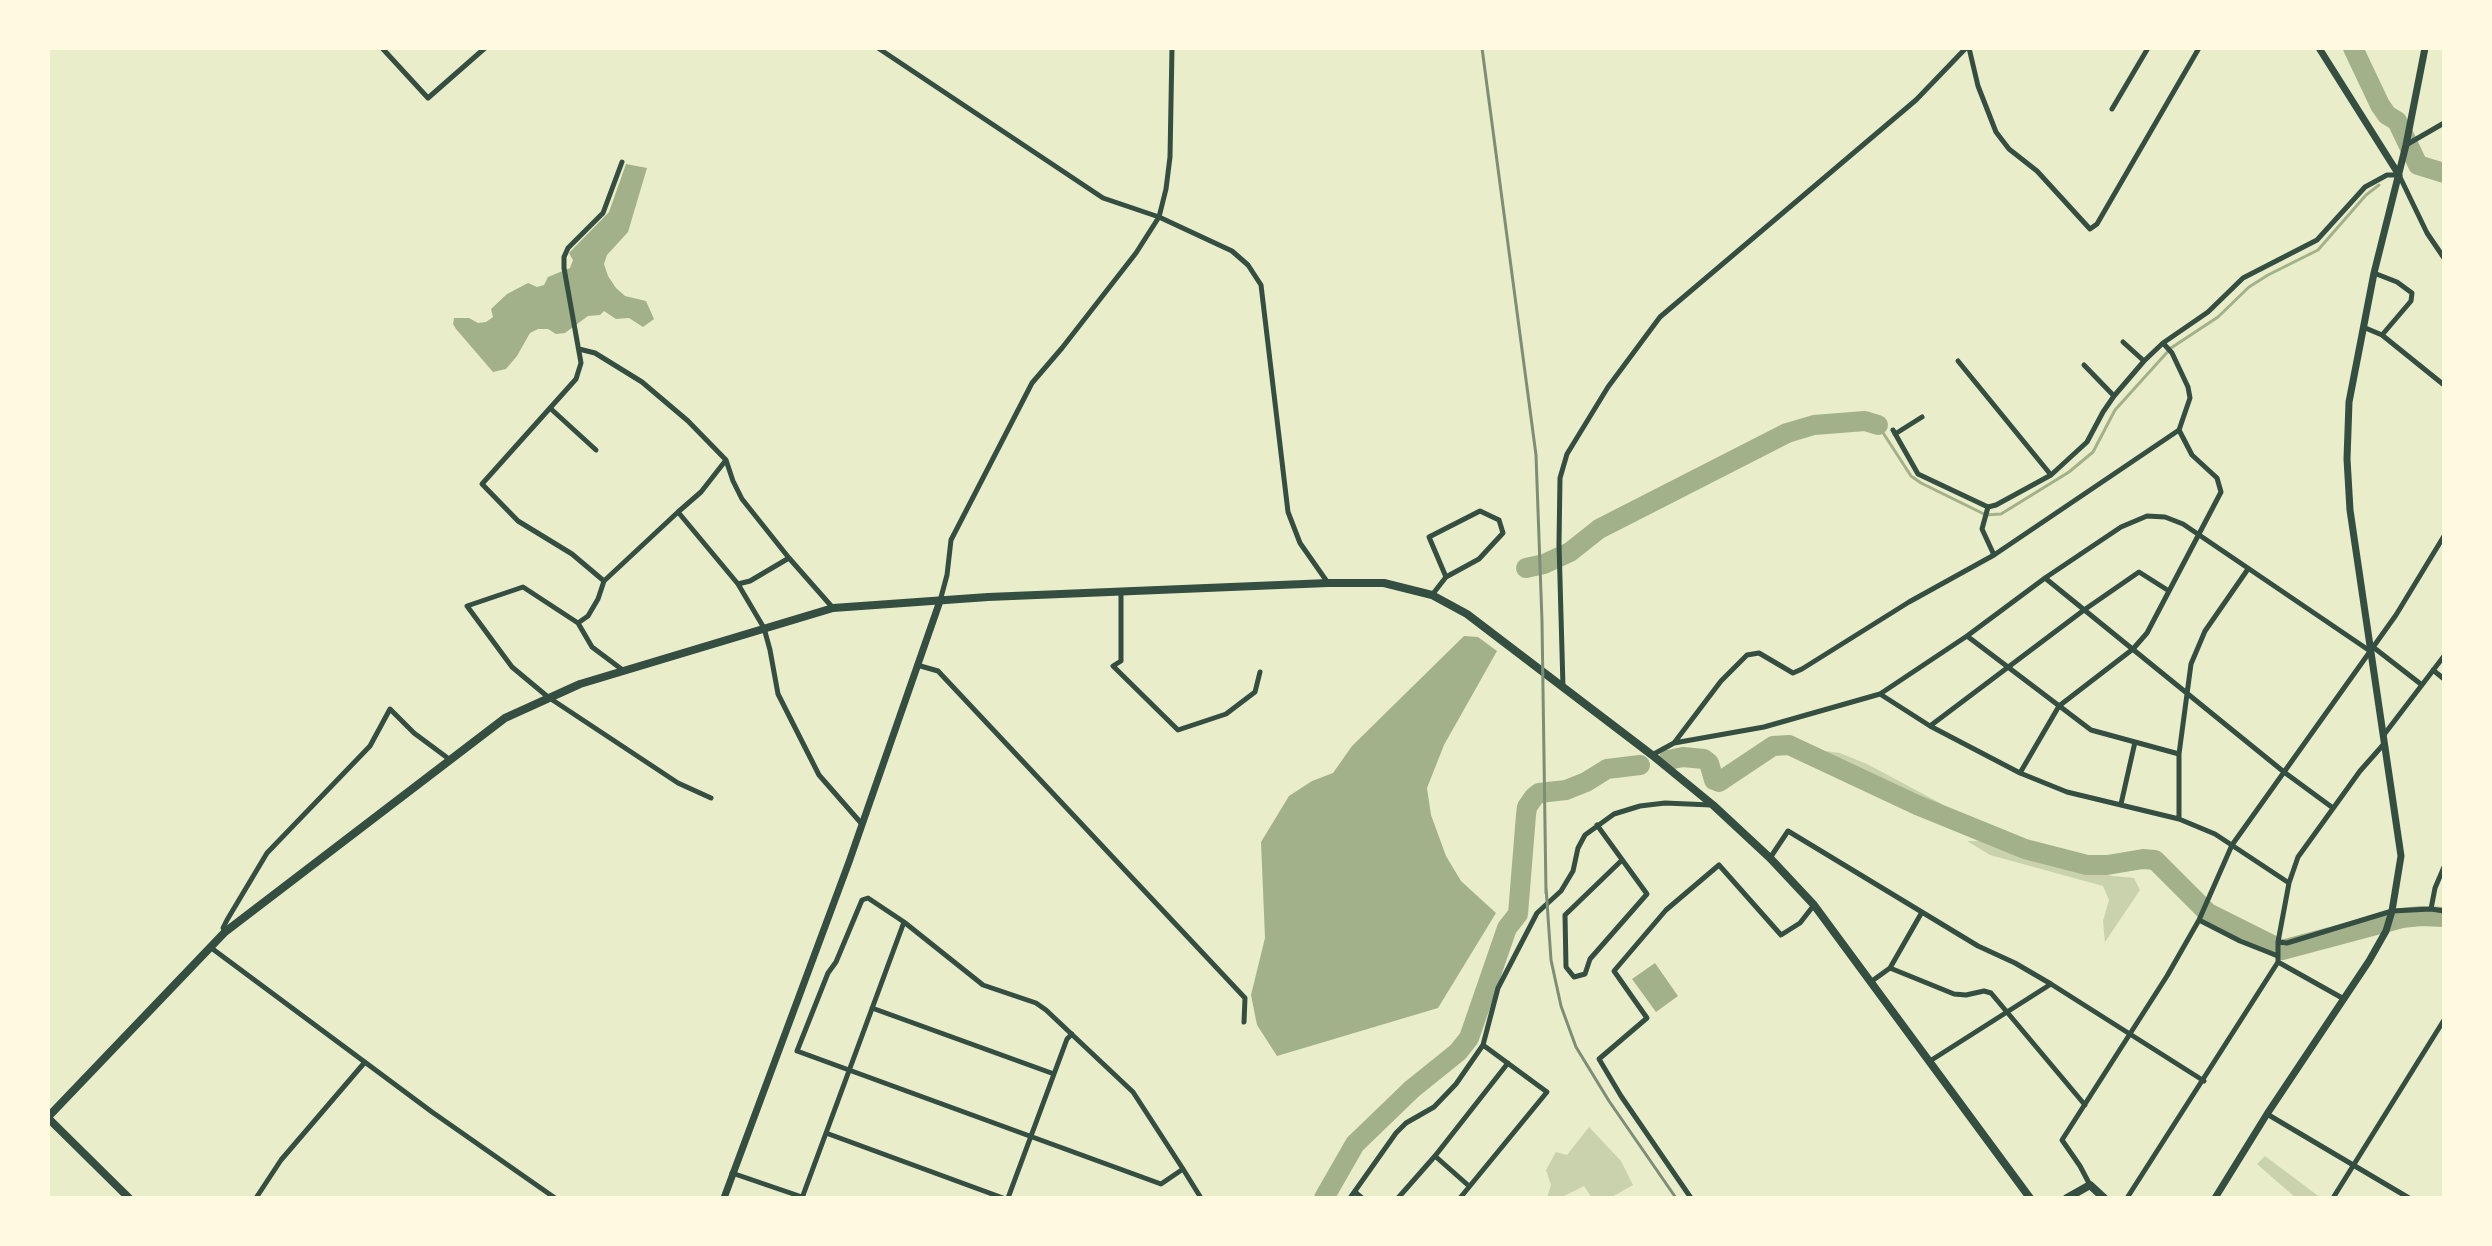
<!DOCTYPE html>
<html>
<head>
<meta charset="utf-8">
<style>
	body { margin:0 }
	#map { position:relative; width:2492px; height:1246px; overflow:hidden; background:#e9edc9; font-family:"Fira Sans Condensed",sans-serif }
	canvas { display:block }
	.frame { position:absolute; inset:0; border:50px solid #fefae0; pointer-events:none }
</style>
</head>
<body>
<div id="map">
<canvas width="2492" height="1246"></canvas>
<div class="frame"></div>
</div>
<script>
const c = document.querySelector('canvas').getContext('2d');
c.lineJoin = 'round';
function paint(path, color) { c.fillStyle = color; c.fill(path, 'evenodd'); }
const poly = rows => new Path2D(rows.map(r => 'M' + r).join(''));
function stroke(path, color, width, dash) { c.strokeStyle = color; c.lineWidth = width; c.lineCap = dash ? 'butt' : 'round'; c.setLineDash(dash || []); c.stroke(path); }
const green = poly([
	[1825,751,1840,753,1867,764,1942,804,1930,803,1904,794,1818,755],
	[1967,841,1986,841,2035,860,2113,876,2134,878,2140,890,2105,942,2103,921,2109,900,2103,886,1990,855],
	[1589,1127,1621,1161,1633,1185,1610,1198,1592,1198,1584,1186,1560,1198,1547,1198,1551,1185,1546,1170,1556,1152,1567,1155],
	[2265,1156,2321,1198,2296,1198,2257,1164]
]);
const water = poly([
	[2415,160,2444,169,2444,176,2414,168,2413,161],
	[626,164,647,168,628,232,607,255,604,264,608,276,616,288,625,296,646,301,654,319,643,327,629,318,616,319,604,311,600,315,588,316,565,333,556,334,548,329,538,329,530,333,517,356,506,369,493,372,456,329,453,324,454,318,469,318,478,323,486,322,493,317,491,309,507,294,528,283,537,287,544,285,548,277,570,268,573,260,569,253,609,212],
	[1464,636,1478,637,1497,651,1444,745,1427,788,1431,815,1446,856,1461,881,1496,913,1438,1008,1277,1056,1257,1025,1251,995,1265,938,1261,842,1289,796,1312,781,1333,773,1352,746],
	[1655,963,1678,996,1656,1012,1632,979]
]);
const stream = poly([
	[1878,425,1911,476,1921,483,1986,515,2001,514,2069,472,2093,452,2115,410,2171,348,2218,317,2249,287,2268,275,2318,250,2366,195,2379,185]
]);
const river = poly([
	[2353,48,2380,105,2387,115,2397,121,2418,165,2444,173],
	[1526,568,1544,564,1570,552,1599,529,1787,433,1814,425,1865,421,1878,425],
	[1668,760,1683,757,1704,759,1709,763,1714,780,1719,782,1773,746,1789,745,1917,805,2025,849,2087,865,2107,865,2143,859,2155,860,2208,913,2282,950,2402,918,2421,916,2444,917],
	[1324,1198,1355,1144,1412,1089,1458,1052,1469,1038,1507,928,1518,914,1526,815,1527,807,1534,797,1539,793,1566,790,1586,782,1607,769,1640,765]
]);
const minor = poly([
	[382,48,428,98,485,48],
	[878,48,1103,198,1159,217,1232,251,1248,265,1261,285,1288,512,1300,543,1328,583],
	[1969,48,1978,86,1996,132,2009,149,2037,171,2090,229,2097,224,2199,48],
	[2112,109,2148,48],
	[2406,145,2444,123],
	[2374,273,2397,282,2412,293,2411,301,2382,335],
	[2363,327,2382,335,2444,385],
	[2123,342,2144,361],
	[579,349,595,353,642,382,688,421,726,460,733,481,742,499,789,558,833,608],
	[1958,361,2051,475],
	[2084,365,2114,396],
	[550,408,596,450],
	[1893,430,1918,474,1988,507,1996,505,2051,475,2087,442,2103,412,2114,396,2144,361,2163,343,2208,312,2243,278,2317,240,2365,187,2387,175,2399,175,2427,233,2444,258],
	[1895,434,1922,417],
	[1988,507,1982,529,1994,555],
	[678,512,701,492,726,460],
	[2045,578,2284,772,2333,808],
	[604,581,572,554,518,521,482,484,576,379,581,363,564,268,564,257,568,248,603,213,622,162],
	[738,584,750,581,789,558],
	[1121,593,1121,661,1113,666,1178,730,1226,714,1255,692,1260,672],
	[1432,595,1446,577,1479,559,1503,533,1499,520,1480,511,1429,537,1446,577],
	[940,601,947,575,951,540,1032,383,1062,348,1136,253,1159,217,1166,189,1170,157,1172,48],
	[578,623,523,587,467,606,512,667,548,697,678,783,711,798],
	[1967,636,2091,730,2179,754],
	[2373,647,2422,685],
	[917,665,938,671,1245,998,1244,1022],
	[2433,670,2444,679],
	[624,671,592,647,578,623,588,616,598,599,604,581,678,512,738,584,764,628,770,650,778,694,819,775,861,823],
	[1563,687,1559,544,1560,478,1567,454,1608,387,1660,317,1916,100,1966,48],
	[1880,694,1930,726,2020,773,2067,792,2179,819,2215,834,2289,883],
	[1930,726,2084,610,2139,572,2169,591],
	[2383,736,2444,656],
	[1674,743,1721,681,1747,655,1759,653,1793,673,1802,669,1909,602,1994,555,2179,430],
	[1652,755,1674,743,1764,727,1880,694,1967,636,2045,578,2121,527,2147,516,2165,517,2183,524,2370,651],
	[2020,773,2059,706,2133,649,2147,633,2221,492,2217,478,2192,455,2179,430,2190,398,2188,387,2172,353,2163,343],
	[2121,804,2135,742],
	[2179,819,2179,754,2191,664,2205,631,2248,569],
	[1597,825,1647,894,1590,959,1585,974,1574,977,1566,967,1565,915,1621,861],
	[1770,858,1788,831,1978,946,2015,963,2051,984],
	[2431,909,2435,888,2444,867],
	[2199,920,2240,941,2278,956],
	[225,932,223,928,227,920,267,853,370,746,390,709,414,733,449,759],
	[2278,942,2287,943,2392,911,2431,909,2444,911],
	[210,947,432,1112,555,1198],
	[2278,962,2344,999],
	[1890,968,1954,994,1966,995,1984,991,1991,993,2085,1105],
	[1872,981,1890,968,1922,912],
	[872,1008,1054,1074],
	[1930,1061,2051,984,2204,1081],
	[2267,1114,2409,1198],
	[826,1133,1003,1198],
	[1435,1156,1469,1186],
	[1183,1169,1161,1184,797,1051,828,973,836,962,862,900,868,898,904,922,983,985,1036,1003,1046,1010,1133,1092,1183,1169,1201,1198],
	[732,1173,805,1198],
	[2090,1185,2080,1166,2062,1140,2167,976,2199,920,2232,845,2396,615,2444,536],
	[1355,1192,1362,1198],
	[256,1198,281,1160,365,1062],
	[802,1198,904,922],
	[1008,1198,1067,1039,1072,1034],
	[1350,1198,1396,1133,1406,1123,1434,1107,1456,1084,1483,1045,1498,988,1537,913,1561,891,1573,871,1578,848,1585,835,1614,814,1640,806,1665,803,1711,805],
	[1398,1198,1435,1156,1508,1063],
	[1460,1198,1547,1092,1483,1045],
	[1691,1198,1621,1096,1599,1059,1647,1018,1614,971,1666,910,1719,865,1781,935,1800,923,1814,905],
	[2127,1198,2278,962,2278,942,2289,883,2298,857,2360,771,2383,745],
	[2333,1198,2444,1020]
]);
const tertiary = poly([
	[2319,48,2399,175],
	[724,1198,849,862,940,601],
	[2215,1198,2267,1114,2369,961,2386,931,2392,911,2401,856,2350,510,2347,459,2349,402,2374,273,2406,145,2425,48]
]);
const secondary = poly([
	[48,1118,129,1198]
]);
const primary = poly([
	[48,1117,225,932,505,718,580,684,833,608,988,597,1328,583,1384,583,1432,595,1467,614,1652,755,1713,805,1770,858,1814,905,2030,1198],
	[2067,1198,2090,1185,2104,1198]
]);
const rail = poly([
	[1482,48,1536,455,1542,621,1546,893],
	[1546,887,1551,960,1561,1006,1576,1047,1609,1101,1676,1198]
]);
paint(green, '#cad2ad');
paint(water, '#a3b18a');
stroke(stream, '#a3b18a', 3);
stroke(river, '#a3b18a', 20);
stroke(minor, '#344e41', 5);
stroke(tertiary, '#344e41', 7);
stroke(secondary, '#344e41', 8);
stroke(primary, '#344e41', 8);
stroke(rail, '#7c8e77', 3);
</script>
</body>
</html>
